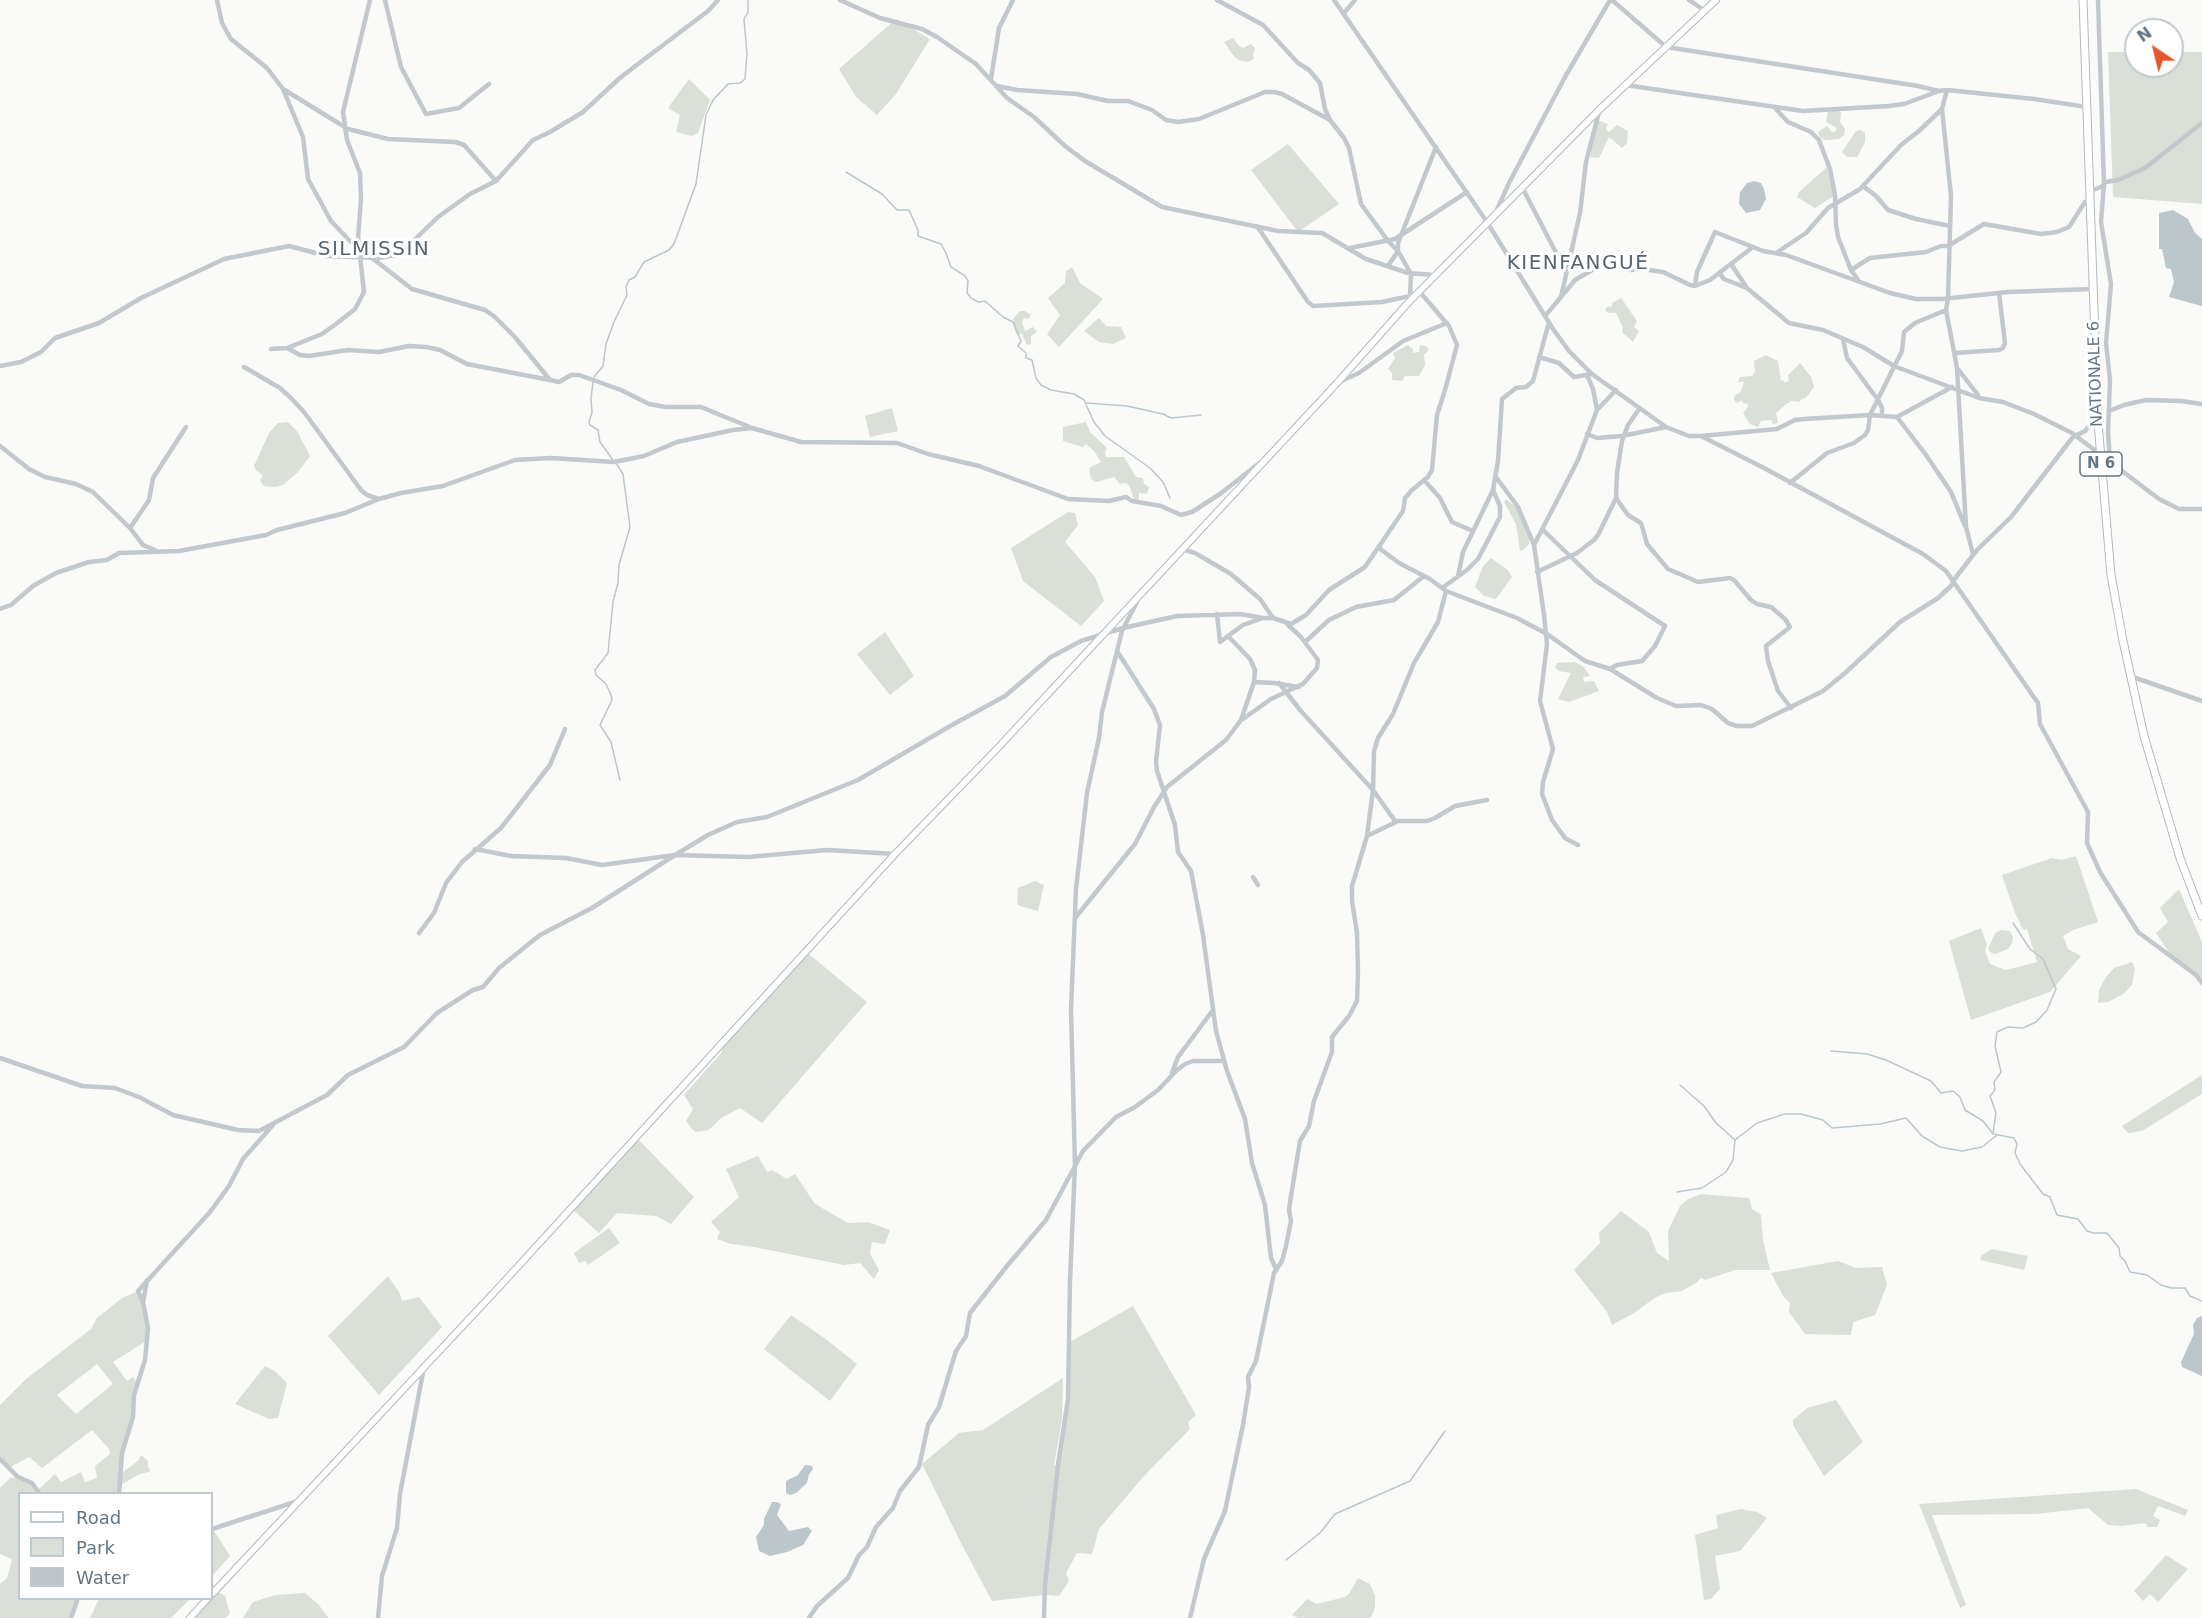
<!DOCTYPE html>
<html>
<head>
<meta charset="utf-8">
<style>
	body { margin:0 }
	#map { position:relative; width:2202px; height:1618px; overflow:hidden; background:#fafaf8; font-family:"DejaVu Sans",sans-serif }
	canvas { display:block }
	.legend { position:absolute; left:18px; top:1492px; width:195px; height:108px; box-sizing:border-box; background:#fff; border:2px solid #c1c8cd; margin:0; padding:8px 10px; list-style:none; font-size:18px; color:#657683 }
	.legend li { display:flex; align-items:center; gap:12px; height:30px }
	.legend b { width:30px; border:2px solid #c1c8cd }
	.north { position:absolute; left:2124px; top:18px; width:60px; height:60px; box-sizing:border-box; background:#fff; border:2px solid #c1c8cd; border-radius:50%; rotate:325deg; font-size:16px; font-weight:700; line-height:24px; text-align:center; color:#657683 }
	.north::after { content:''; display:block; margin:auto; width:21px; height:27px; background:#e4572e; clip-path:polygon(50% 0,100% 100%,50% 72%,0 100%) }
</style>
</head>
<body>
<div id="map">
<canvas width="2202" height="1618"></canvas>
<ul class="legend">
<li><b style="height:8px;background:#fff"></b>Road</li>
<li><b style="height:16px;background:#dadfd7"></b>Park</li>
<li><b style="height:16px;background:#bbc7cb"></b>Water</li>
</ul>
<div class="north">N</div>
</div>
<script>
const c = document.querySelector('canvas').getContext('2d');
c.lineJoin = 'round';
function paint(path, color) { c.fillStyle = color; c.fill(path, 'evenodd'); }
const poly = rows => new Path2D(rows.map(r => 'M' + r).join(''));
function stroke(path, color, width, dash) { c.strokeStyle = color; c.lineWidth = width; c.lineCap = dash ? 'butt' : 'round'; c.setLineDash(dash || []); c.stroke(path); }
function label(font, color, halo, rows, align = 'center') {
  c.font = font + ' "DejaVu Sans",sans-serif'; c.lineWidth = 6; c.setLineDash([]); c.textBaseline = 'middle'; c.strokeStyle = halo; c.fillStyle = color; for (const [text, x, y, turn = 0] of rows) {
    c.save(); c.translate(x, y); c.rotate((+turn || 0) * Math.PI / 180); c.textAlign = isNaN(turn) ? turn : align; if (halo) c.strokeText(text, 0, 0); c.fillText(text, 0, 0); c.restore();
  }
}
const green = poly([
	[896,19,930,39,896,94,877,115,856,97,839,69],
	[1233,38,1239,46,1243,48,1251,44,1255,48,1253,54,1254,59,1248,62,1238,60,1233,55,1224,42],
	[2108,52,2136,52,2136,66,2172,66,2172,52,2202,52,2202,204,2113,197],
	[689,79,710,100,698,133,692,136,676,132,680,115,668,108],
	[1838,110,1841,113,1840,122,1845,129,1844,135,1839,139,1825,140,1820,137,1818,132,1827,126,1832,132,1835,132,1837,128,1826,122,1828,112],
	[1597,120,1608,124,1606,129,1609,132,1617,125,1628,131,1627,143,1622,148,1609,137,1599,158,1590,157],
	[1861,130,1865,133,1865,142,1857,157,1847,157,1842,152,1856,131],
	[1288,144,1339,204,1298,232,1251,170],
	[1827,167,1834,196,1815,208,1797,197,1799,192],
	[1072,267,1080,283,1103,299,1059,347,1047,334,1060,315,1048,298,1065,283,1066,271],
	[1621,298,1637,321,1634,327,1639,331,1633,342,1622,332,1623,328,1616,313,1608,313,1605,310,1607,307,1612,306,1612,303],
	[1020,311,1025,311,1031,315,1028,319,1024,318,1022,322,1025,331,1033,327,1037,332,1031,336,1031,344,1027,345,1022,334,1017,335,1014,328,1013,319],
	[1099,318,1106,326,1121,327,1126,338,1113,344,1099,342,1084,331],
	[1408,345,1413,349,1413,353,1419,352,1420,345,1426,346,1429,349,1424,355,1425,365,1419,376,1405,376,1402,381,1392,380,1392,373,1388,369,1395,358,1393,353],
	[1766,355,1778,361,1781,381,1783,380,1785,383,1789,381,1788,375,1800,363,1811,377,1814,387,1806,398,1802,399,1799,402,1791,401,1784,406,1776,413,1778,423,1773,424,1771,420,1761,421,1758,427,1750,424,1743,413,1748,407,1747,403,1744,404,1742,401,1736,403,1734,399,1735,395,1740,393,1744,382,1738,382,1740,377,1752,376,1755,372,1754,361],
	[892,408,898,431,870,437,865,416],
	[288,422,297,431,310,456,298,472,283,485,275,487,264,486,260,480,263,476,256,470,254,466,269,433,278,423],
	[1086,422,1090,432,1107,448,1105,452,1106,457,1124,457,1136,477,1143,478,1144,484,1149,487,1147,494,1139,493,1139,499,1134,500,1130,487,1126,483,1120,484,1114,477,1096,482,1091,479,1089,468,1101,462,1094,451,1086,444,1083,447,1063,441,1063,427],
	[1506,499,1518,509,1529,538,1529,544,1523,550,1520,551,1516,524,1504,502],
	[1068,512,1075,513,1078,525,1065,542,1095,577,1104,601,1081,626,1023,581,1011,548],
	[1491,558,1508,570,1512,577,1496,599,1484,596,1475,587,1483,566],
	[885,632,914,676,890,695,857,654],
	[1575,662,1584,667,1590,676,1583,677,1584,682,1594,681,1599,691,1569,702,1558,699,1571,673,1559,671,1555,668,1557,663],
	[2076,856,2098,922,2073,930,2063,936,2068,949,2081,956,2050,992,1971,1020,1949,941,1981,928,1987,945,1985,951,1990,964,2006,970,2037,962,2027,929,2023,930,2015,913,2002,875,2052,858,2062,860],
	[1035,881,1044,885,1038,911,1017,905,1018,888],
	[2179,889,2202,942,2202,983,2172,957,2156,933,2168,922,2160,908],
	[2001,930,2010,931,2013,937,2012,943,2008,949,1995,954,1990,952,1988,949,1995,933],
	[805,951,867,1002,762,1123,740,1108,721,1118,709,1130,696,1132,691,1128,686,1121,693,1109,684,1095,722,1052,720,1044],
	[2132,962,2135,968,2132,985,2123,994,2108,1002,2098,1003,2099,990,2106,977,2114,968],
	[2202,1075,2202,1094,2142,1131,2128,1133,2122,1126],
	[636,1137,694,1197,671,1224,656,1216,617,1213,599,1233,571,1208],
	[758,1156,767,1172,772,1170,787,1179,795,1174,815,1204,848,1223,868,1222,890,1230,885,1244,872,1242,870,1254,879,1270,874,1279,860,1263,844,1265,754,1247,731,1244,717,1239,720,1232,711,1222,739,1197,726,1169],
	[1701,1194,1749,1198,1752,1209,1761,1215,1763,1240,1770,1270,1735,1270,1705,1280,1701,1278,1696,1283,1682,1291,1666,1293,1656,1297,1634,1313,1612,1325,1607,1312,1574,1270,1600,1243,1599,1233,1621,1211,1649,1232,1657,1253,1669,1261,1668,1231,1680,1206,1688,1199],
	[609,1228,620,1243,588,1265,585,1261,579,1263,574,1253],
	[1992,1249,2028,1256,2024,1270,1980,1260,1982,1255],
	[1838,1261,1856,1268,1882,1267,1887,1285,1875,1315,1853,1322,1851,1335,1805,1334,1789,1312,1790,1303,1783,1296,1771,1273],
	[388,1276,399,1292,402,1301,419,1297,442,1327,379,1395,328,1336],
	[138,1291,148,1328,146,1341,113,1362,127,1381,133,1377,137,1383,133,1417,122,1453,123,1472,139,1460,141,1455,148,1461,148,1467,151,1471,138,1475,122,1484,119,1493,20,1494,20,1598,78,1599,71,1618,0,1618,0,1584,7,1578,12,1559,0,1554,0,1488,10,1478,18,1477,32,1483,37,1491,55,1474,61,1482,81,1472,85,1482,97,1478,95,1466,110,1454,109,1449,92,1430,42,1468,29,1457,9,1468,0,1459,0,1405,26,1379,91,1329,97,1318,122,1298],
	[97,1364,113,1384,76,1414,57,1395],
	[1133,1306,1196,1415,1188,1422,1190,1429,1143,1477,1099,1529,1092,1554,1077,1553,1066,1573,1069,1581,1059,1596,1044,1595,992,1601,961,1543,922,1464,959,1433,983,1430,1063,1378,1062,1419,1054,1465,1058,1465,1066,1418,1068,1343],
	[791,1315,827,1340,857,1364,830,1401,764,1349],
	[265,1366,276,1372,287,1383,278,1418,269,1419,235,1404],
	[1836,1400,1863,1442,1824,1476,1793,1425,1793,1420,1807,1408],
	[2136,1489,2188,1510,2185,1516,2158,1506,2153,1516,2160,1520,2157,1527,2148,1527,2145,1523,2122,1526,2108,1525,2088,1508,2036,1514,1932,1515,1966,1605,1960,1608,1919,1504],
	[1741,1509,1757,1512,1767,1518,1740,1551,1715,1556,1720,1589,1711,1599,1704,1600,1695,1535,1718,1528,1716,1515],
	[212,1529,213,1529,230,1556,212,1576],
	[2166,1555,2188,1569,2158,1602,2150,1594,2143,1601,2134,1591],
	[1358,1578,1370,1584,1375,1596,1375,1607,1371,1618,1298,1618,1292,1615,1307,1599,1317,1604,1345,1597,1349,1594],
	[216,1590,225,1596,230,1613,226,1618,190,1618,208,1599,212,1598,212,1594],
	[305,1593,319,1605,328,1618,243,1618,253,1602,275,1595],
	[99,1599,99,1598,190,1599,171,1618,90,1618]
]);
const water = poly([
	[1754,181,1761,183,1764,189,1766,199,1760,210,1746,213,1739,204,1740,192,1747,183],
	[2173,210,2188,219,2195,233,2202,239,2202,306,2169,297,2174,282,2171,269,2166,268,2162,249,2159,249,2159,213],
	[2202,1316,2202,1376,2182,1367,2181,1362,2194,1334,2193,1325,2197,1318],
	[805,1465,812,1466,813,1469,809,1474,807,1483,796,1493,790,1495,786,1493,786,1481,798,1475],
	[772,1502,776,1502,781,1504,777,1515,789,1531,808,1527,812,1531,803,1545,787,1552,770,1556,759,1551,756,1537,764,1525,764,1519]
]);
const stream = poly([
	[846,172,882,194,897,210,909,210,918,230,918,236,941,244,946,253,951,267,965,276,968,281,967,293,971,298,978,302,985,301,1003,317,1013,322,1021,341,1018,346,1026,353,1026,358,1032,360,1036,378,1041,385,1051,390,1074,394,1084,400,1094,422,1105,436,1150,468,1163,482,1170,498],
	[594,377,603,366,606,344,614,322,627,295,626,287,629,280,635,277,644,262,669,250,674,244,696,184,706,115,713,100,728,84,740,83,745,79,747,54,744,19,748,12,748,0],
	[593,382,591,399,592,412,589,422,590,425,598,430,600,442,613,460],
	[1087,403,1127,406,1163,414,1171,418,1201,415],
	[616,463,623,474,630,527,619,565,618,583,613,602,608,653,595,670,596,675,606,684,611,695,612,700,600,725,611,742,620,780],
	[1831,1051,1867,1054,1886,1060,1931,1081,1941,1093,1953,1091,1960,1097,1965,1110,1983,1121,1993,1134,2014,1138,2017,1144,2015,1153,2020,1164,2043,1194,2050,1197,2057,1215,2078,1219,2087,1231,2093,1233,2107,1233,2119,1248,2120,1256,2125,1261,2130,1272,2147,1275,2161,1285,2171,1288,2185,1288,2190,1296,2202,1301],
	[1680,1085,1704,1106,1716,1123,1735,1140,1757,1123,1785,1114,1801,1114,1823,1120,1832,1128,1880,1124,1906,1118,1922,1136,1940,1147,1962,1151,1982,1147,1997,1135],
	[1993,1133,1996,1113,1990,1096,1995,1090,1994,1082,2001,1072,1995,1046,1997,1032,2008,1027,2023,1028,2036,1022,2047,1010,2056,989,2043,959,2030,949,2013,923],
	[1677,1192,1702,1188,1726,1172,1733,1160,1735,1140],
	[1286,1560,1320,1533,1335,1514,1410,1481,1445,1431]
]);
const minor = poly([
	[217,0,222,23,231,39,267,68,283,89,303,137,308,179,331,221,349,240,412,289,485,310,495,317,514,336,550,380,559,382,571,375,579,375,621,390,649,404,666,407,701,407,752,428],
	[385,0,401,67,426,114,459,108,489,84],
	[840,0,880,18,922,29,937,37,976,64,1007,98,1034,117,1065,146,1085,161,1162,207,1278,231,1322,233,1366,259,1408,273,1434,275],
	[1217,0,1263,25,1298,63,1309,70,1320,83,1325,109,1330,120,1344,138,1349,148,1361,204,1388,241,1398,251,1388,266],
	[1334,0,1487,222,1553,329,1569,351,1592,374,1666,427,1689,436,1701,436,1764,468,1923,554,1946,571,2038,703,2040,724,2088,812,2087,843,2100,872,2138,932,2196,975,2202,983],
	[1612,0,1666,47,1918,86,1939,91],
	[1689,0,1705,11],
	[2098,0,2104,184,2101,222,2111,284,2106,343,2110,380,2108,433,2110,461],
	[1344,13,1355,0],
	[991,79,999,28,1013,0],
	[1625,85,1803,111,1889,106,1904,104,1939,91,1947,90,2034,99,2087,107],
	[997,86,1017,90,1077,94,1108,101,1128,101,1152,110,1166,120,1178,122,1199,119,1265,92,1274,92,1282,94,1330,120],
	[283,89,348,129,388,139,455,142,464,145,496,181],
	[1774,107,1788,122,1811,132,1819,140,1830,169,1835,195,1836,225,1838,237,1851,270,1858,280],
	[1942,109,1951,196,1948,299,1946,310,1957,368,1966,527,1973,554],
	[1863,186,1876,196,1888,210,1916,219,1950,226],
	[1522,187,1566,272],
	[2090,191,2101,187,2106,182,2118,180,2145,168,2202,123],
	[1495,214,1509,183,1565,77,1610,0],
	[1350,248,1395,239,1467,192],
	[1776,253,1806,233,1828,208,1860,189,1901,145,1919,131,1942,109,1947,90],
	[1731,264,1747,288,1789,323,1823,330,1863,347,1894,366,1979,398,2003,402,2034,414,2072,433,2159,499,2179,509,2202,509],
	[1851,270,1870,258,1926,252,1941,246,1948,246,1984,224,2041,234,2057,232,2069,227,2085,202,2090,200],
	[1719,273,1724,279,1747,288],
	[1695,286,1697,272,1715,232,1763,251,1786,255,1890,293,1916,299,1942,299,2008,292,2093,289],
	[1410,296,1411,274,1398,251,1398,243,1436,147],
	[1561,297,1575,280,1606,262,1630,270,1642,269,1663,272,1690,285,1695,286,1710,280,1753,247],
	[1545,316,1561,297,1580,213,1586,162,1599,112],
	[1843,339,1847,358,1878,400,1882,408,1882,416],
	[287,348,322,334,336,324,355,309,364,292,358,238,361,199,360,173,347,140,343,112,370,0],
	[271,349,287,348,300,355,309,356,348,350,379,352,409,346,426,347,440,350,467,364,550,380],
	[1955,353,1999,350,2003,348,2005,343,1999,293],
	[1539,357,1559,363,1574,377,1592,374],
	[0,366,21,362,41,352,55,338,99,323,141,298,224,259,289,246,327,256,379,258,395,255,409,245,438,217,470,194,496,181,533,140,550,132,583,112,621,77,708,11,718,0],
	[244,367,280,388,291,398,304,412,361,490,367,495,379,499],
	[1958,369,1978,395],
	[1587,375,1593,389,1597,410],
	[1339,382,1359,373,1403,341,1447,323],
	[2109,411,2124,405,2146,400,2181,401,2202,404],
	[1897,417,1926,455,1951,492,1965,526],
	[1587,434,1597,438,1622,436,1666,427],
	[1701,436,1777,429,1795,420,1804,419,1870,415,1897,417,1952,387],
	[0,446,29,469,45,477,76,484,93,492,130,528,143,545,155,550],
	[1496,477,1518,507,1534,545,1544,615,1547,644,1540,701,1553,749,1543,782,1542,794,1552,820,1565,838,1578,845],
	[1425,481,1440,498,1452,522,1473,531],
	[1790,483,1827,453,1854,443,1865,435,1868,430,1870,415,1902,351,1904,332,1915,323,1946,310],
	[1616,498,1628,515,1641,523,1647,544,1668,569,1698,582,1730,578,1734,580,1751,600,1757,604,1771,607,1785,619,1790,627,1766,646,1768,661,1778,691,1791,708],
	[130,528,149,500,153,478,186,427],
	[1543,530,1595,580,1665,626,1655,646,1642,661,1617,665,1610,669],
	[1534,545,1578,460,1597,410,1616,390],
	[1379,548,1399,563,1430,579,1446,591,1517,618,1547,634,1585,661,1610,669,1657,698,1676,706,1701,705,1712,709,1728,723,1737,726,1752,726,1823,691,1844,674,1900,622,1938,598,1951,586,1953,581,1977,550,2011,517,2073,437,2085,431,2098,415],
	[1182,549,1195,553,1231,574,1260,599,1273,618],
	[1537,572,1577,553,1594,540,1598,535,1616,498,1617,473,1622,441,1628,425,1639,409],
	[1458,576,1463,552,1493,490],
	[1442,588,1467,570,1478,559,1500,517,1500,506,1493,490,1498,461,1502,399,1516,388,1526,387,1533,381,1549,322],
	[0,609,11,605,33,586,56,573,89,562,107,560,119,553,179,551,266,535,277,530,345,513,379,499,401,493,443,486,515,460,551,458,614,462,644,456,677,442,733,430,752,428,801,442,897,443,928,454,979,466,1068,499,1109,501,1126,497,1132,501,1161,506,1181,515,1192,512,1220,494,1262,461],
	[1217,614,1220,642,1243,625,1263,618,1273,618,1291,624,1306,615,1329,590,1365,567,1403,511,1405,498,1412,490,1428,477,1432,470,1437,415,1445,390,1457,345,1449,326,1419,291,1410,296,1382,302,1313,306,1308,302,1257,226],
	[1305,642,1329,620,1356,607,1394,600,1424,576],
	[1117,651,1154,709,1160,725,1156,762,1157,771,1175,825,1178,852,1191,871,1203,935,1216,1031,1227,1071,1245,1119,1252,1163,1265,1205,1271,1258,1276,1269],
	[2130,676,2202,701],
	[1254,682,1274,683,1299,687],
	[1279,683,1300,710,1373,790,1395,821],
	[1243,719,1271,699,1303,684,1317,668,1318,660,1301,637,1287,624],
	[1367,836,1398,821,1427,821,1435,818,1455,806,1487,800],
	[475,849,511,856,566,858,602,865,675,855,708,835,737,822,767,817,858,780,952,725,1005,696,1051,657,1081,641,1123,628,1177,616,1240,614,1263,618],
	[1253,877,1258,885],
	[1075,918,1135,844,1154,807,1167,787,1226,740,1241,720,1254,682,1255,670,1250,659,1228,636],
	[419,933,434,913,446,883,462,862,501,828,550,765,565,729],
	[0,1058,82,1086,115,1088,139,1097,173,1115,238,1130,259,1131,327,1095,348,1075,404,1047,437,1013,473,990,483,987,499,968,540,935,592,908,675,855,748,857,827,850,895,854],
	[1172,1073,1178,1057,1213,1010],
	[143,1302,147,1280],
	[0,1459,18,1477,32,1483,40,1494],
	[119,1494,122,1453,133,1417,134,1395,145,1360,148,1328,143,1302,138,1291,210,1212,229,1186,243,1159,273,1125],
	[212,1529,298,1501],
	[71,1618,78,1598],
	[378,1618,382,1576,397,1528,400,1494,424,1367],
	[809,1618,817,1606,848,1578,859,1555,867,1547,876,1527,893,1508,900,1491,919,1467,928,1425,939,1407,956,1351,966,1336,970,1313,1007,1266,1046,1220,1083,1151,1116,1117,1135,1107,1158,1090,1177,1070,1185,1064,1193,1061,1224,1061],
	[1044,1618,1045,1585,1058,1465,1068,1399,1070,1280,1075,1165,1071,1009,1076,889,1087,793,1099,738,1102,712,1122,631,1137,602],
	[1190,1618,1204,1559,1225,1511,1243,1425,1249,1387,1248,1377,1256,1361,1274,1273,1282,1261,1286,1246,1291,1221,1289,1210,1291,1196,1300,1141,1309,1126,1314,1101,1332,1052,1332,1037,1349,1016,1357,1001,1358,971,1357,933,1352,901,1352,886,1367,836,1373,790,1374,751,1378,738,1393,714,1414,663,1438,622,1446,591]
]);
const secondary = poly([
	[212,1594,501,1285,895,854,993,753,1337,383,1407,304,1600,109,1716,0],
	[190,1618,208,1598]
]);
const primary = poly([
	[2083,0,2098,423,2111,575,2123,641,2144,736,2180,858,2202,916]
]);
const shields = [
	[2101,464,42]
];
const shieldNames = [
	["N 6",2101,464]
];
const streetNames = [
	["NATIONALE 6",2096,374,-92]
];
const quarterNames = [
	["SILMISSIN",374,250],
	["KIENFANGUÉ",1578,264]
];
paint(green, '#dadfd7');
paint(water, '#bbc7cb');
stroke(stream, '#bbc7cb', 1.5);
stroke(secondary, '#b3babf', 8);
stroke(primary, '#b5babe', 9);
stroke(minor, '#c3c8cc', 4.5);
stroke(secondary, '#fff', 6);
stroke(primary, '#fff', 7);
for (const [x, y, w] of shields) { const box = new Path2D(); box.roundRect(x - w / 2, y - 12, w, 24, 4.5); c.fillStyle = '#fff'; c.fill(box); stroke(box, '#657683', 1.5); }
label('bold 15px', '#657683', null, shieldNames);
label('16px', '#657683', '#fff', streetNames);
c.letterSpacing = '1.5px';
label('20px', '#57646e', '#fff', quarterNames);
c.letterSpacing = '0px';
</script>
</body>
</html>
